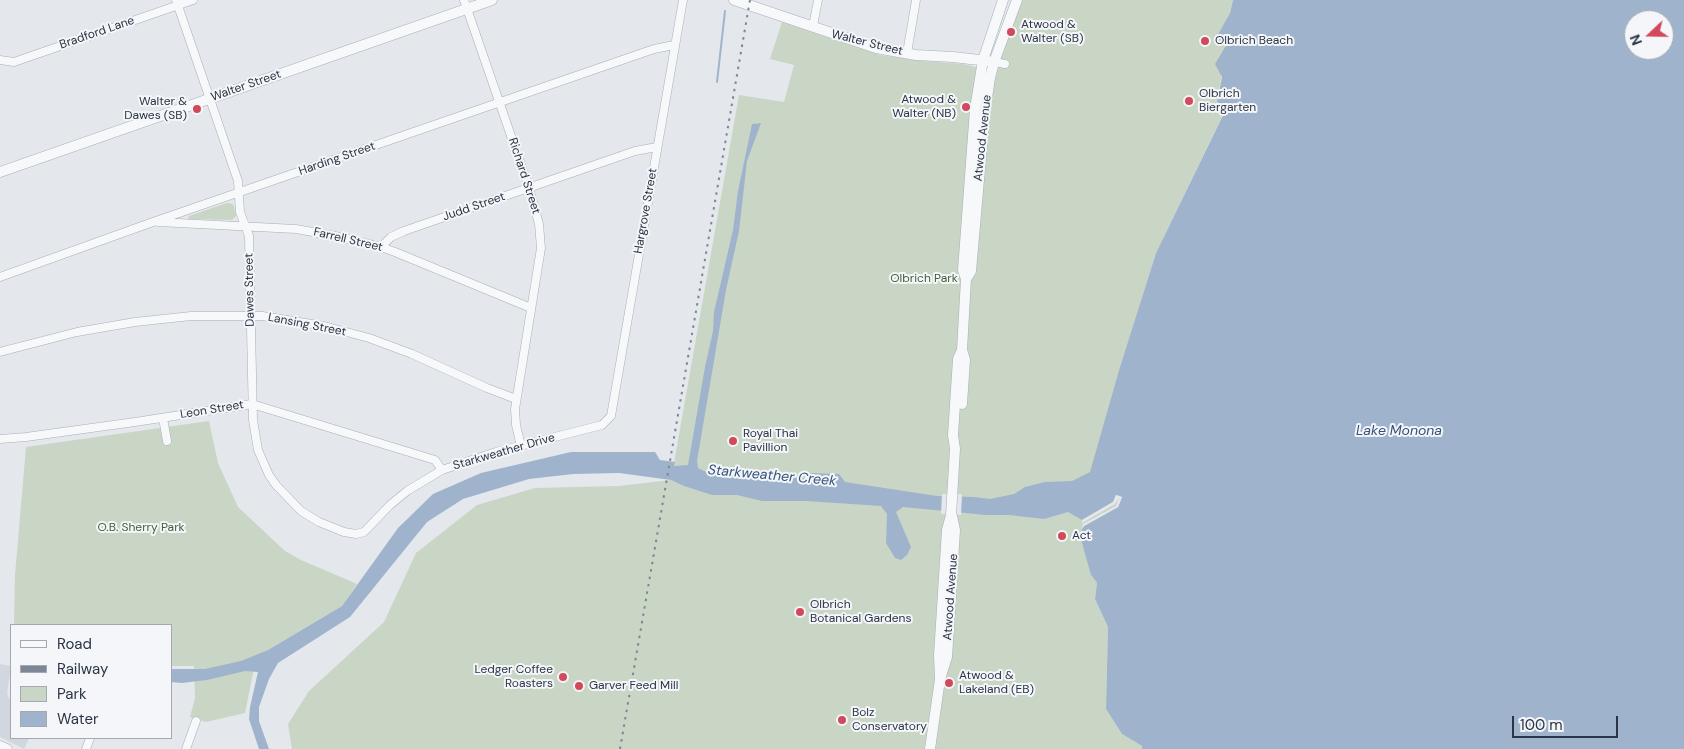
<!DOCTYPE html>
<html>
<head>
<meta charset="utf-8">
<style>
	body { margin:0 }
	#map { position:relative; width:1684px; height:749px; overflow:hidden; background:#e4e7ec; font-family:"DM Sans",sans-serif }
	canvas { display:block }
	.legend { position:absolute; left:10px; top:624px; width:162px; height:115px; box-sizing:border-box; background:#f4f6f9; border:1px solid #a4a8b1; margin:0; padding:6px 9px; list-style:none; font-size:15px; color:#2b3445 }
	.legend li { display:flex; align-items:center; gap:10px; height:25px }
	.legend b { width:25px; border:1px solid #a4a8b1 }
	.north { position:absolute; left:1624px; top:10px; width:50px; height:50px; box-sizing:border-box; background:#f4f6f9; border:1px solid #a4a8b1; border-radius:50%; rotate:249deg; font-size:14px; font-weight:700; line-height:20px; text-align:center; color:#2b3445 }
	.north::after { content:''; display:block; margin:auto; width:18px; height:22px; background:#d1495b; clip-path:polygon(50% 0,100% 100%,50% 72%,0 100%) }
	.scale { position:absolute; left:1512px; top:716px; width:106px; height:22px; box-sizing:border-box; border:2px solid #2b3445; border-top:0; padding-left:6px; font-size:15px; line-height:18px; white-space:nowrap; color:#2b3445; -webkit-text-stroke:4px #f4f6f9; paint-order:stroke }
</style>
</head>
<body>
<div id="map">
<canvas width="1684" height="749"></canvas>
<ul class="legend">
<li><b style="height:6px;background:#f7f8fa"></b>Road</li>
<li><b style="height:6px;background:#7d8696"></b>Railway</li>
<li><b style="height:14px;background:#c9d6c5"></b>Park</li>
<li><b style="height:14px;background:#9fb4cc"></b>Water</li>
</ul>
<div class="north">N</div>
<div class="scale">100 m</div>
</div>
<script>
const c = document.querySelector('canvas').getContext('2d');
c.lineJoin = 'round';
function paint(path, color) { c.fillStyle = color; c.fill(path, 'evenodd'); }
const poly = rows => new Path2D(rows.map(r => 'M' + r).join(''));
function stroke(path, color, width, dash) { c.strokeStyle = color; c.lineWidth = width; c.lineCap = dash ? 'butt' : 'round'; c.setLineDash(dash || []); c.stroke(path); }
function label(font, color, halo, rows, align = 'center') {
  c.font = font + ' "DM Sans",sans-serif'; c.lineWidth = 4; c.setLineDash([]); c.textBaseline = 'middle'; c.strokeStyle = halo; c.fillStyle = color; for (const [text, x, y, turn = 0] of rows) {
    c.save(); c.translate(x, y); c.rotate((+turn || 0) * Math.PI / 180); c.textAlign = isNaN(turn) ? turn : align; if (halo) c.strokeText(text, 0, 0); c.fillText(text, 0, 0); c.restore();
  }
}
const built = poly([
	[0,664,11,666,7,694,11,702,11,738,29,738,24,749,0,737]
]);
const green = poly([
	[1017,0,1233,0,1230,13,1217,38,1227,44,1217,102,1227,106,1156,253,1120,367,1116,495,1122,497,1118,507,1084,526,1091,575,1097,583,1095,599,1108,627,1106,709,1122,734,1142,746,1142,749,292,749,288,724,309,691,384,622,416,553,477,505,535,488,619,486,671,480,739,95,784,102,794,65,770,59,782,22,880,55,923,61,963,64,996,72],
	[227,203,233,204,234,207,236,216,232,220,188,219,189,216],
	[209,421,218,463,238,507,285,551,301,560,357,584,342,606,268,650,255,663,245,713,206,722,190,717,195,698,194,666,171,666,171,625,14,625,15,575,26,447]
]);
const water = poly([
	[1233,0,1684,0,1684,749,1142,749,1142,746,1122,734,1106,709,1108,627,1095,599,1097,583,1091,575,1082,543,1082,529,1084,526,1118,507,1122,497,1116,495,1113,502,1082,520,1068,512,1044,519,1009,515,986,515,903,507,896,512,911,547,907,555,901,560,895,558,886,543,887,514,881,506,806,501,762,501,737,495,712,495,684,486,671,480,619,473,573,474,529,479,463,499,427,522,350,617,278,663,269,679,259,707,259,721,269,749,259,749,249,719,250,707,258,672,245,671,207,680,182,683,171,682,171,669,205,669,241,661,268,650,342,606,398,528,433,494,481,473,571,452,655,452,660,460,675,462,674,466,688,465,705,367,713,331,714,312,733,230,738,191,752,124,761,123,747,161,739,231,726,290,697,461,698,468,706,472,721,473,746,470,785,477,809,479,812,473,839,474,845,482,937,496,974,497,990,499,1014,494,1025,487,1045,482,1072,481,1090,472,1120,367,1156,253,1227,107,1217,102,1222,77,1215,64,1227,44,1216,38,1230,13],
	[1634,20,1664,20,1664,50,1634,50]
]);
const pier = poly([
	[942,494,962,494,961,515,941,514],
	[1116,495,1122,497,1118,507,1084,526,1082,529,1083,524,1116,506,1119,498,1115,504,1082,523,1082,520,1113,502]
]);
const stream = poly([
	[717,82,725,11]
]);
const minor = poly([
	[176,0,238,181,240,212,249,236,253,420,258,450,269,475,276,485,301,511,319,522,344,532,356,534,364,532,390,505,407,491,442,470,496,452,602,425,611,416,683,0],
	[464,0,529,188,539,224,541,248,515,409,516,425,521,446],
	[813,26,818,0],
	[907,53,916,0],
	[0,60,14,62,193,0],
	[994,62,1005,64],
	[158,222,296,229,335,236,381,247,395,252,531,308],
	[381,247,391,237,404,231,635,151,657,147],
	[0,277,153,222,654,49,674,45],
	[0,352,77,332,135,322,191,316,262,316,324,326,369,338,412,354,487,388,516,399],
	[163,418,167,441],
	[0,439,26,437,135,422,252,404,435,460,442,470],
	[86,749,90,738],
	[186,749,196,721]
]);
const tertiary = poly([
	[734,0,876,48,916,55,953,57,988,61],
	[0,172,492,0],
	[966,279,971,271,985,111,990,78,994,62,1017,0],
	[962,350,965,360,962,404],
	[940,679,939,655,947,530,951,515,955,449,953,435,958,359,962,350,966,279,963,270,975,109,983,60,1003,0],
	[0,746,7,749],
	[930,749,940,679,947,657,955,530,952,516]
]);
const rail = poly([
	[620,749,750,0]
]);
const markers = [
	[1011,32,5,"#d1495b"],
	[1205,41,5,"#d1495b"],
	[1189,101,5,"#d1495b"],
	[966,107,5,"#d1495b"],
	[197,109,5,"#d1495b"],
	[733,441,5,"#d1495b"],
	[1062,536,5,"#d1495b"],
	[800,612,5,"#d1495b"],
	[563,677,5,"#d1495b"],
	[949,683,5,"#d1495b"],
	[579,686,5,"#d1495b"],
	[842,720,5,"#d1495b"]
];
const poiNames = [
	["Atwood &",1021,25],
	["Walter (SB)",1021,39],
	["Olbrich Beach",1215,41],
	["Olbrich",1199,94],
	["Biergarten",1199,108],
	["Atwood &",956,100,"right"],
	["Walter (NB)",956,114,"right"],
	["Walter &",187,102,"right"],
	["Dawes (SB)",187,116,"right"],
	["Royal Thai",743,434],
	["Pavillion",743,448],
	["Act",1072,536],
	["Olbrich",810,605],
	["Botanical Gardens",810,619],
	["Ledger Coffee",553,670,"right"],
	["Roasters",553,684,"right"],
	["Atwood &",959,676],
	["Lakeland (EB)",959,690],
	["Garver Feed Mill",589,686],
	["Bolz",852,713],
	["Conservatory",852,727]
];
const streetNames = [
	["Bradford Lane",97,33,-19],
	["Walter Street",867,43,14],
	["Walter Street",246,86,-19],
	["Atwood Avenue",983,138,-84],
	["Harding Street",337,159,-19],
	["Richard Street",524,176,72],
	["Judd Street",474,207,-19],
	["Hargrove Street",646,211,-80],
	["Farrell Street",348,240,13],
	["Dawes Street",250,290,-91],
	["Lansing Street",307,325,11],
	["Leon Street",212,410,-9],
	["Starkweather Drive",504,452,-16],
	["Atwood Avenue",951,597,-86]
];
const parkNames = [
	["Olbrich Park",924,279],
	["O.B. Sherry Park",141,528]
];
const waterNames = [
	["Lake Monona",1399,431],
	["Starkweather Creek",772,476,5]
];
paint(built, '#d2d6de');
paint(green, '#c9d6c5');
paint(water, '#9fb4cc');
paint(pier, '#e4e7ec');
stroke(stream, '#9fb4cc', 2);
stroke(minor, '#a9aeb7', 9);
stroke(tertiary, '#a9aeb7', 11);
stroke(minor, '#f7f8fa', 8);
stroke(tertiary, '#f7f8fa', 10);
stroke(rail, '#7d8696', 2, [2.5, 5]);
for (const [x, y, r, color] of markers) { const dot = new Path2D(); dot.arc(x, y, r, 0, 2 * Math.PI); c.fillStyle = color; c.fill(dot); stroke(dot, '#f4f6f9', 2); }
label('12px', '#2b3445', '#f4f6f9', poiNames, 'left');
label('12px', '#2b3445', '#f4f6f9', streetNames);
label('12px', '#3f6138', '#f4f6f9', parkNames);
label('italic 14px', '#34527a', '#f4f6f9', waterNames);
</script>
</body>
</html>
